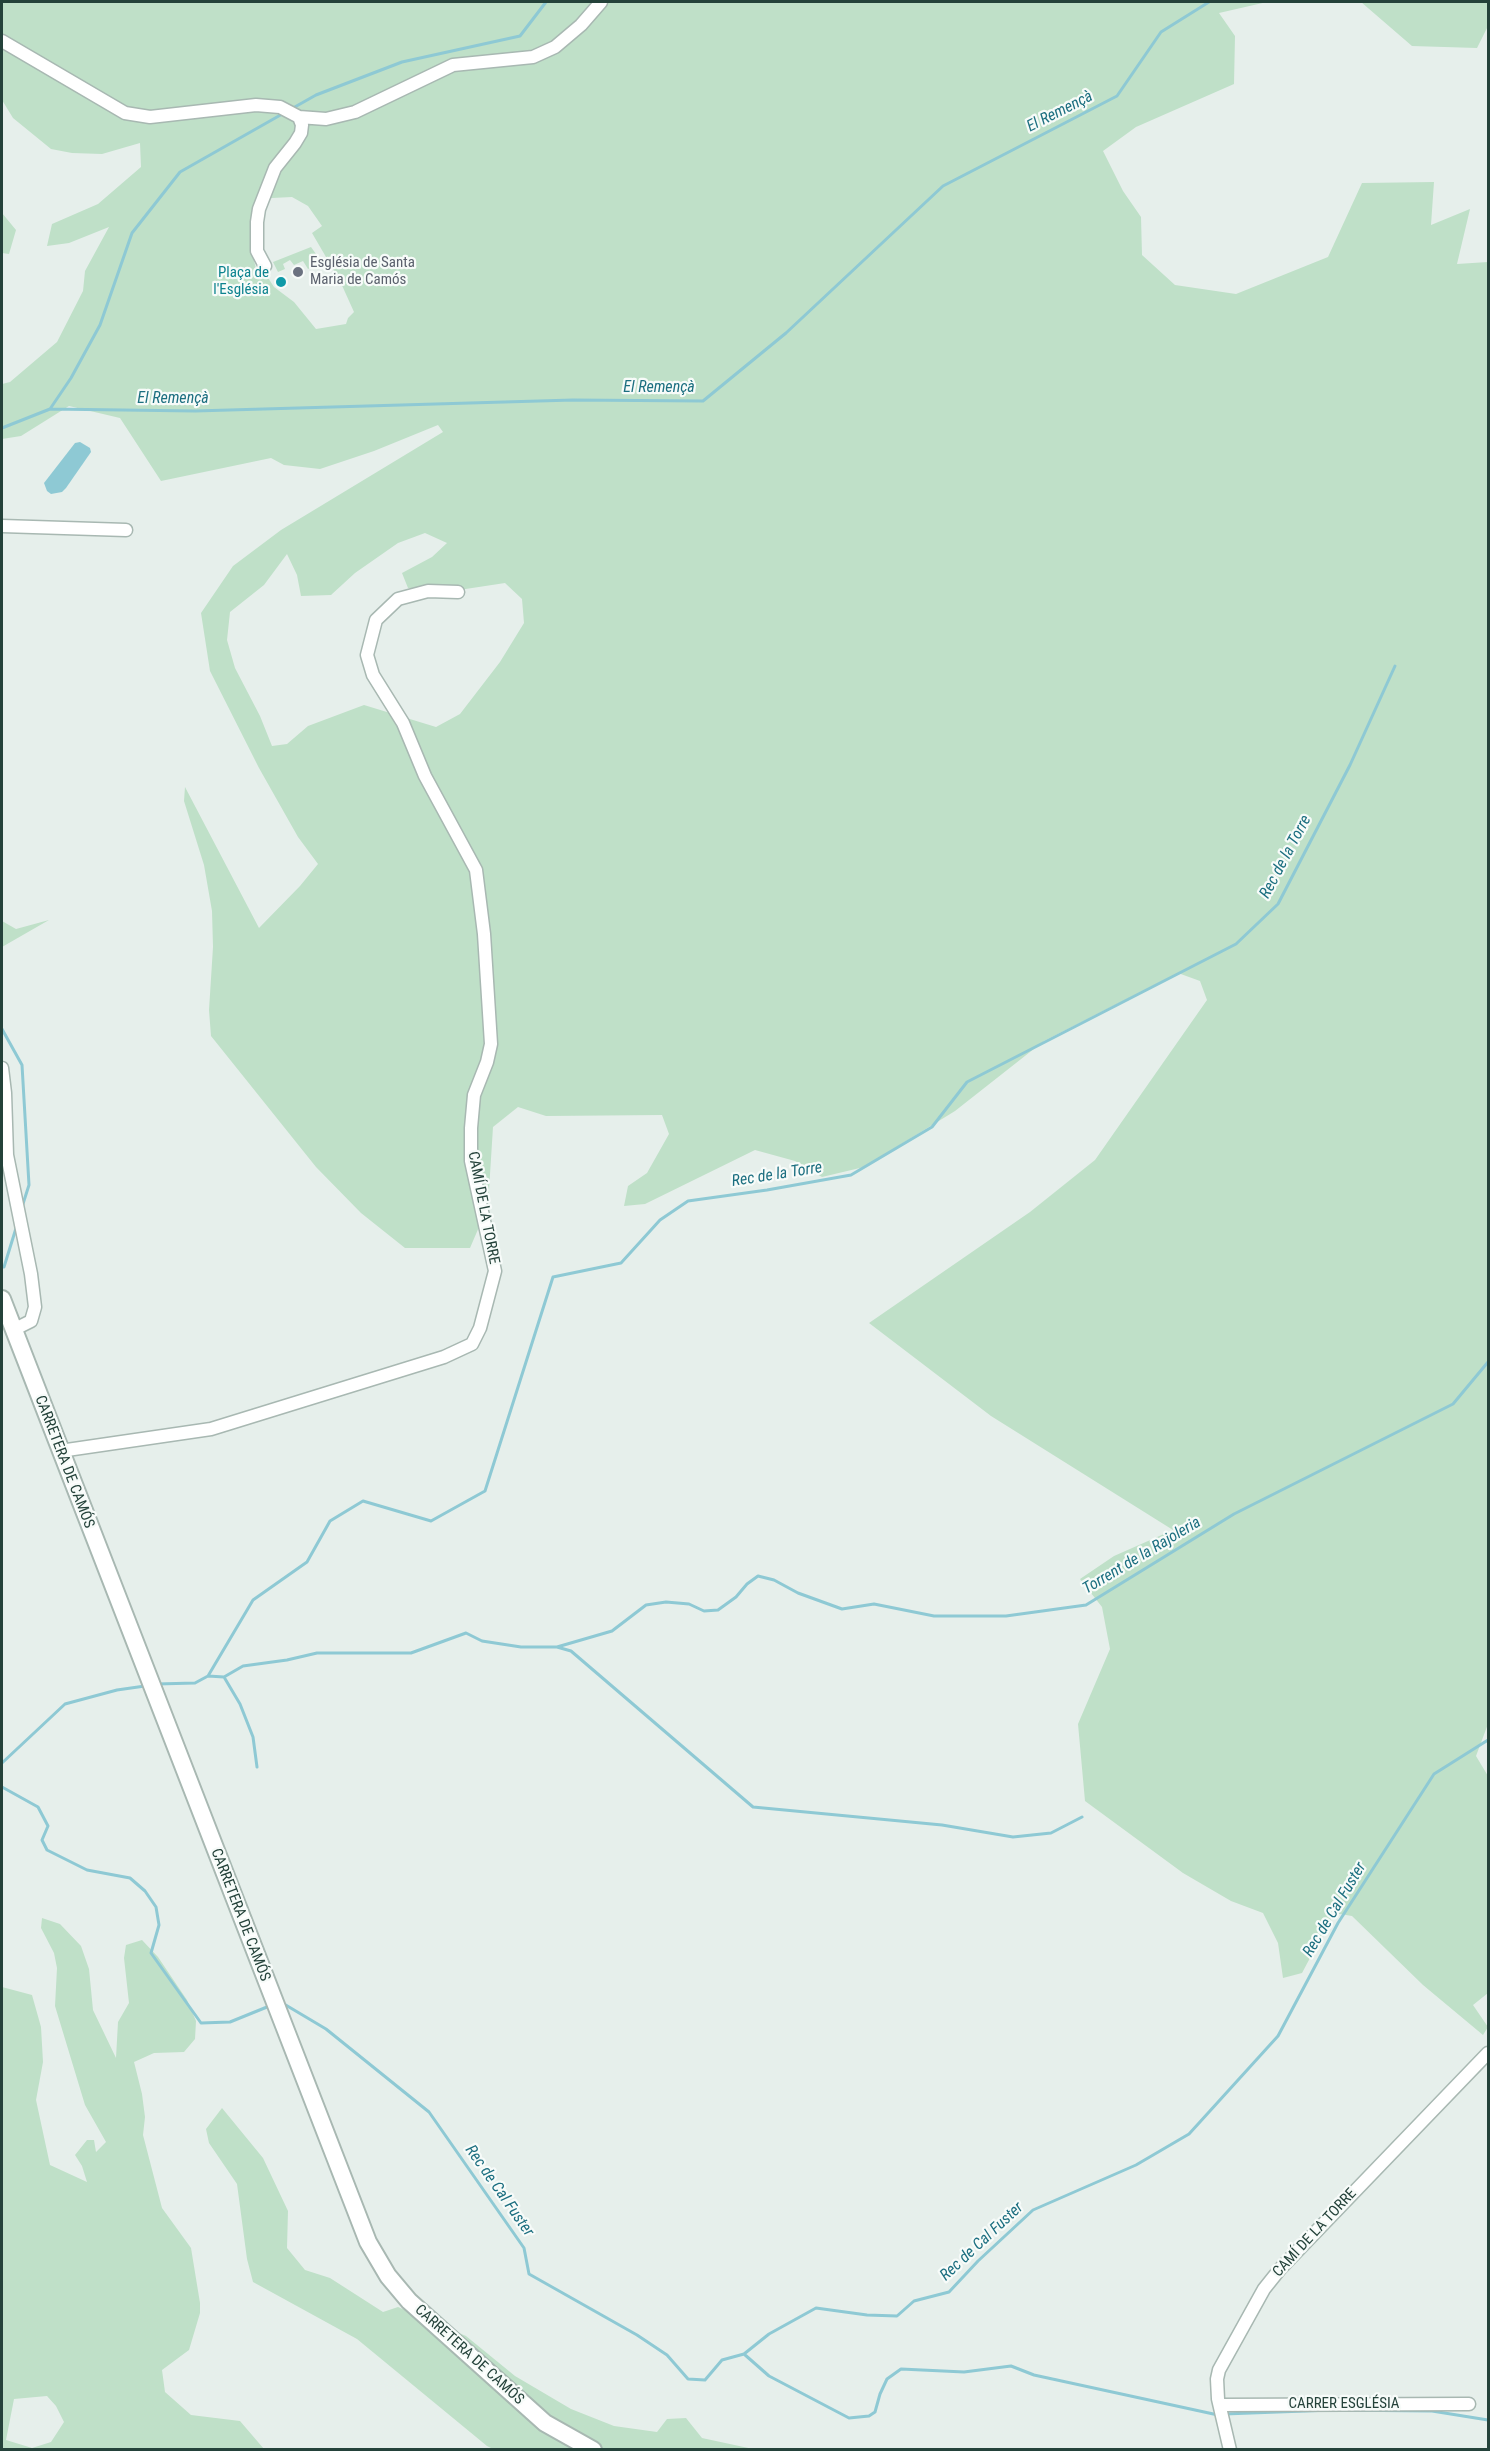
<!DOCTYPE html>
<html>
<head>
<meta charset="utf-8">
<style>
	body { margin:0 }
	#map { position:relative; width:1490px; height:2451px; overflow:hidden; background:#e6efeb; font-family:"Roboto Condensed",sans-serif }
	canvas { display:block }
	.frame { position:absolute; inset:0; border:3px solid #24423a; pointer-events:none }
</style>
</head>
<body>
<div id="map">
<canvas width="1490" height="2451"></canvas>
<div class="frame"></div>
</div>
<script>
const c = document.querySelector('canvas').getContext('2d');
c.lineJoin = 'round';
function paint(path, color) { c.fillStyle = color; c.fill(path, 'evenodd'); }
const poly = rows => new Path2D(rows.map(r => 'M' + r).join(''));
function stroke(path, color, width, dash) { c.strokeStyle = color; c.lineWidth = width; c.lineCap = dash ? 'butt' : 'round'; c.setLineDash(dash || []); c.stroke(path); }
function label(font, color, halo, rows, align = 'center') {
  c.font = font + ' "Roboto Condensed",sans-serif'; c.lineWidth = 4.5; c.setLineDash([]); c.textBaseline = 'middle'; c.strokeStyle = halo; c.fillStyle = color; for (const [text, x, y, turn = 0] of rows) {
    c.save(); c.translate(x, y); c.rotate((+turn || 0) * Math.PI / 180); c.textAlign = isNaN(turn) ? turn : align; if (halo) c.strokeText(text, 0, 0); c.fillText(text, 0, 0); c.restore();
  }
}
const green = poly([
	[2,2,1267,2,1219,13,1235,36,1234,84,1136,127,1103,151,1123,191,1141,217,1142,255,1175,285,1236,294,1328,257,1362,183,1434,182,1431,225,1470,209,1457,264,1488,262,1488,1724,1476,1756,1488,1776,1488,1993,1473,2005,1488,2027,1483,2035,1423,1985,1352,1916,1334,1913,1302,1973,1283,1978,1278,1943,1263,1913,1231,1901,1183,1873,1085,1801,1078,1724,1110,1649,1102,1607,1080,1579,1114,1556,1173,1530,991,1416,869,1323,1030,1212,1095,1160,1207,1000,1200,981,1178,973,1044,1041,955,1111,864,1167,822,1177,795,1161,755,1150,645,1204,624,1206,628,1186,647,1173,669,1134,662,1115,546,1116,518,1107,493,1127,488,1206,470,1248,405,1248,361,1213,316,1167,211,1036,209,1010,213,947,212,911,204,865,184,801,185,787,259,928,300,886,318,864,298,837,259,768,210,671,201,613,233,566,281,530,443,432,438,425,374,451,320,469,284,465,271,458,161,481,120,418,69,406,21,436,2,439,2,384,10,382,57,342,83,291,85,271,109,227,69,243,47,246,52,224,98,204,141,167,140,143,102,154,72,153,51,149,13,118,2,100],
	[292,197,308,206,322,226,312,233,340,281,354,312,348,318,346,324,316,329,294,302,274,287,261,267,256,269,250,243,251,221,256,204,272,198],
	[425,533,447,543,432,557,402,573,408,588,459,590,505,583,522,599,524,623,500,662,460,714,436,727,364,705,308,726,287,744,272,746,260,716,235,668,227,640,230,612,264,585,287,554,297,575,301,596,331,595,355,573,398,543],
	[1361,2,1488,2,1488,26,1477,48,1412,46],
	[2,213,16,230,9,254,2,253],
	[311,247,316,254,312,256,314,266,308,269,303,261,294,265,290,260,283,264,285,269,278,272,273,262],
	[49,920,2,947,2,921,16,929],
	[42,1918,60,1924,81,1946,89,1969,93,2010,116,2058,118,2022,129,2003,124,1958,126,1945,142,1940,158,1957,187,2000,196,2021,195,2039,184,2052,154,2053,134,2062,142,2094,145,2117,143,2135,162,2208,191,2248,200,2303,200,2313,189,2350,162,2370,165,2392,191,2415,240,2421,264,2449,2,2449,2,1987,32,1995,41,2027,43,2062,36,2100,50,2165,87,2182,82,2166,75,2155,87,2140,94,2140,96,2152,106,2142,85,2105,55,2006,57,1968,54,1953,41,1928],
	[47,2396,56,2406,64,2422,51,2442,32,2448,6,2440,14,2399],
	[222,2108,263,2158,288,2211,287,2248,305,2270,330,2278,383,2312,398,2307,466,2336,515,2376,571,2409,614,2426,657,2432,667,2419,686,2418,702,2438,753,2449,495,2450,487,2446,357,2339,253,2282,247,2259,237,2184,209,2143,206,2129]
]);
const water = poly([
	[80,442,90,448,91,452,66,488,62,492,51,494,47,491,44,483,75,443]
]);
const stream = poly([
	[293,108,316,95,402,62,520,36,546,2],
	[50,409,71,378,100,325,132,233,180,172,284,113],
	[2,428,50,409,195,411,573,400,703,401,786,333,943,186,1117,96,1161,32,1209,2],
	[2,1029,22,1065,29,1185,22,1207],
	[2,1267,4,1267,17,1225],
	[557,1647,571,1651,753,1807,942,1825,1013,1837,1051,1833,1082,1817],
	[208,1676,253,1600,307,1562,330,1521,363,1501,431,1521,485,1491,553,1277,621,1263,660,1220,688,1201,767,1190,851,1175,932,1127,967,1082,1236,944,1278,904,1350,765,1395,666],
	[224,1677,240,1704,253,1737,257,1767],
	[157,1684,195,1683,208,1676,224,1677,243,1666,287,1660,317,1653,411,1653,466,1633,482,1641,521,1647,557,1647,612,1631,646,1605,666,1602,689,1604,704,1611,718,1610,736,1597,747,1584,758,1576,774,1580,798,1593,842,1609,874,1604,934,1616,1006,1616,1086,1605,1234,1514,1453,1404,1488,1362],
	[2,1763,65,1704,117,1690,145,1686],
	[2,1787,38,1807,48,1826,42,1840,47,1850,87,1870,130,1878,145,1891,156,1907,159,1925,151,1953,201,2023,230,2022,267,2007],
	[284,2004,326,2029,429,2112,524,2248,529,2274,637,2335,667,2355,688,2379,705,2380,722,2360,744,2354,769,2334,816,2308,867,2315,897,2316,914,2301,949,2292,978,2261,1033,2210,1136,2165,1189,2134,1278,2036,1338,1923,1434,1774,1488,1740],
	[744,2354,769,2376,849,2418,869,2416,875,2412,880,2394,887,2379,901,2369,964,2372,1011,2366,1034,2375,1218,2415],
	[1224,2414,1332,2410,1432,2411,1488,2420]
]);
const minor = poly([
	[2,41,125,113,150,117,256,105,280,107,299,117,302,125,301,133,295,143,275,168,259,209,257,222,257,251,265,266],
	[299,117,326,119,355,112,453,65,533,57,555,47,581,25,601,2],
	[2,526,126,530],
	[2,1068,5,1093,7,1155,31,1274,35,1307,31,1321,13,1330],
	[60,1451,211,1429,444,1357,472,1344,480,1328,495,1271,471,1161,471,1128,474,1095,487,1062,491,1044,484,934,476,870,425,776,403,723,373,675,367,655,376,620,398,599,428,591,458,592],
	[1220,2405,1469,2404],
	[1230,2450,1218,2399,1217,2379,1219,2370,1264,2289,1280,2269,1488,2053]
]);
const tertiary = poly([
	[2,1299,368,2242,388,2276,409,2301,545,2423,593,2450]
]);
const markers = [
	[298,272,6,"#6b7280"],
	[281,282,6,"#0f9aa8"]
];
const worshipNames = [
	["Església de Santa",310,263],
	["Maria de Camós",310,280]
];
const cultureNames = [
	["Plaça de",269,273],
	["l'Església",269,290]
];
const streetNames = [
	["CAMÍ DE LA TORRE",483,1208,79],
	["CARRETERA DE CAMÓS",64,1462,69],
	["CARRETERA DE CAMÓS",240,1915,69],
	["CAMÍ DE LA TORRE",1315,2233,-47],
	["CARRETERA DE CAMÓS",469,2355,42],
	["CARRER ESGLÉSIA",1344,2404]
];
const waterNames = [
	["El Remençà",1060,112,-27],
	["El Remençà",659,388],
	["El Remençà",173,399],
	["Rec de la Torre",1286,857,-62],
	["Rec de la Torre",777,1175,-9],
	["Torrent de la Rajoleria",1142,1556,-31],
	["Rec de Cal Fuster",1335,1910,-59],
	["Rec de Cal Fuster",499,2191,55],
	["Rec de Cal Fuster",982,2242,-43]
];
paint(green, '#bfe0c8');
paint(water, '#8ec9d4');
stroke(stream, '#8ec9d4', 3);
stroke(minor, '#a8b8b2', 15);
stroke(tertiary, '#a8b8b2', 20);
stroke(minor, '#fff', 12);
stroke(tertiary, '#fff', 16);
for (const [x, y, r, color] of markers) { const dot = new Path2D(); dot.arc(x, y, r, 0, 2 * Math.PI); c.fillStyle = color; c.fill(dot); stroke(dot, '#f7fbf9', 2); }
label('15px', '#5b616d', '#f7fbf9', worshipNames, 'left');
label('15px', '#0d838f', '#f7fbf9', cultureNames, 'right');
label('15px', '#24423a', '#f7fbf9', streetNames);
label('italic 16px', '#1c6f80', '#f7fbf9', waterNames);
</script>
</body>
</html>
